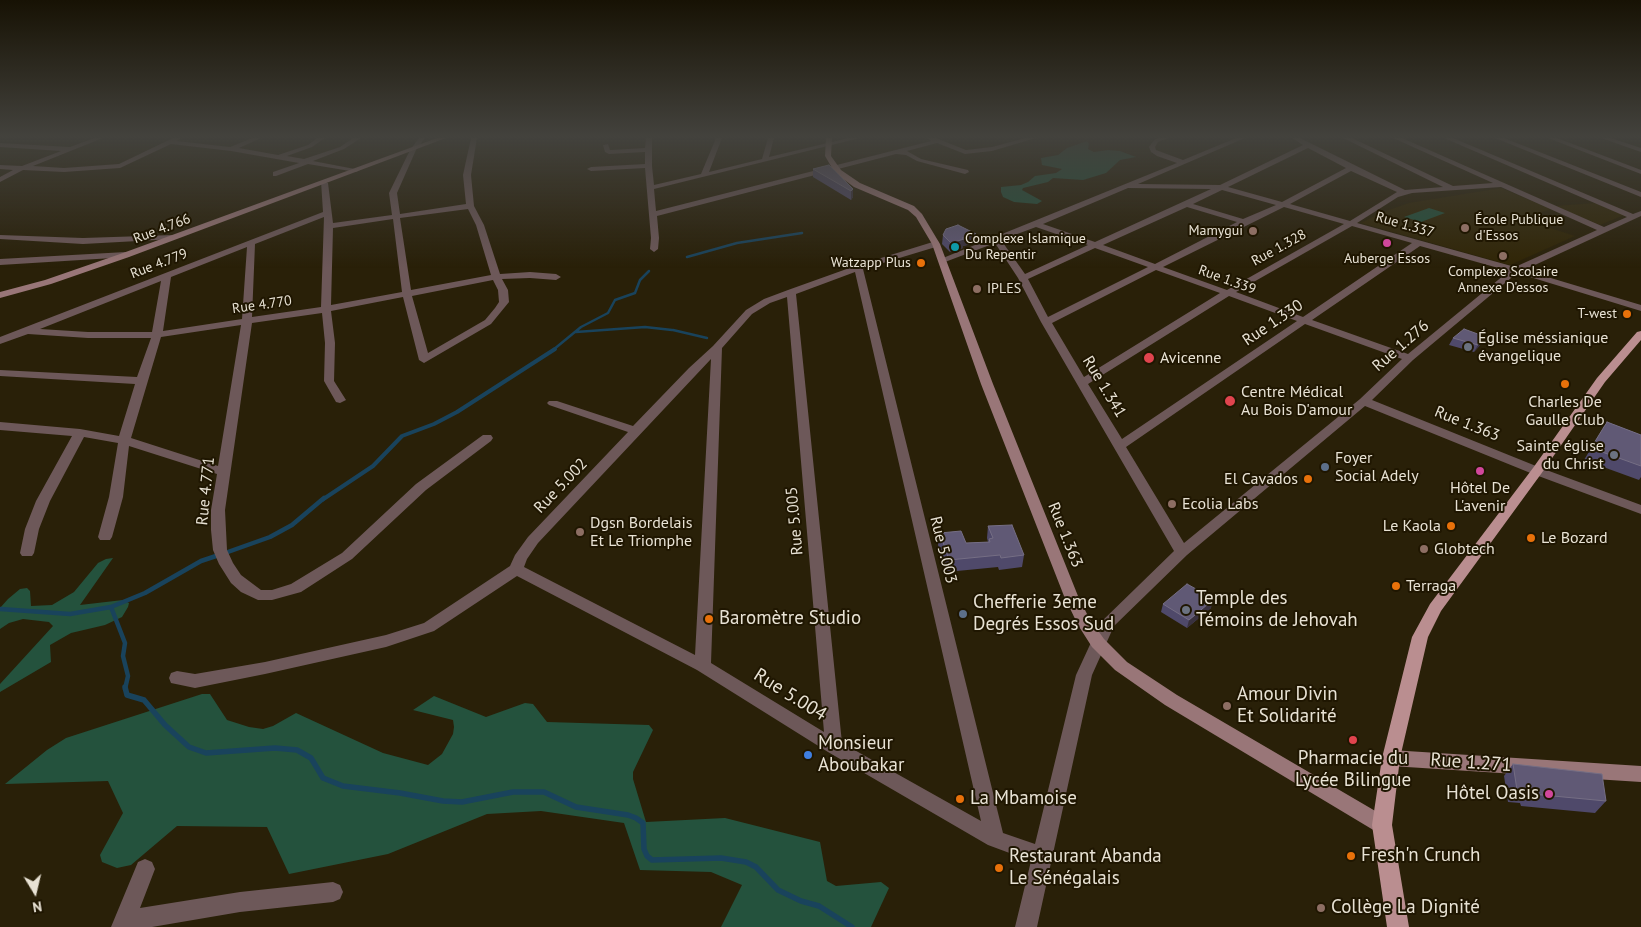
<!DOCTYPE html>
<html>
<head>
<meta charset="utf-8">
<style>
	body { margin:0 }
	#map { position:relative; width:1641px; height:927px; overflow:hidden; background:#292008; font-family:"PT Sans",sans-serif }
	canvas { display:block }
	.north { position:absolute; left:10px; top:867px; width:50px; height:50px; -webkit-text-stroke:4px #1f1601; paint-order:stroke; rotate:171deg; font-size:14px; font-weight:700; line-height:20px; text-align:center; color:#e8e2d4 }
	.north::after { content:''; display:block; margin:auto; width:18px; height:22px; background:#e8e2d4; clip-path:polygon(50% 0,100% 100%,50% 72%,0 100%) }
</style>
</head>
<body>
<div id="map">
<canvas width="1641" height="927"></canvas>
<div class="north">N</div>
</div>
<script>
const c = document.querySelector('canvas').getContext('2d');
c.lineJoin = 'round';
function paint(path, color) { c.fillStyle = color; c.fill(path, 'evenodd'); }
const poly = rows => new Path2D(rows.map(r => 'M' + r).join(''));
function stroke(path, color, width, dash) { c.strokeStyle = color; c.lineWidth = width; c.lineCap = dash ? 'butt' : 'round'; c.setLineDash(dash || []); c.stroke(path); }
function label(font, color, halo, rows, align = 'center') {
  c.font = font + ' "PT Sans",sans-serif'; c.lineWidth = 4; c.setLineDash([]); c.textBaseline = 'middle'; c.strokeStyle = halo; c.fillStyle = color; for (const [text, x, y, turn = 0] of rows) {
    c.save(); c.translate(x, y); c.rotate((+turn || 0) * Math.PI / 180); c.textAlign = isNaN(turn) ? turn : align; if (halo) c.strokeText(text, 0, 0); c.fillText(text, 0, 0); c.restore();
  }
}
const built = poly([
	[1501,188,1551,209,1522,219,1575,236,1510,265,1361,223,1380,213,1409,203],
	[1596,203,1624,215,1600,225,1555,206]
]);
const green = poly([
	[1087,141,1089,144,1088,149,1094,152,1108,150,1120,151,1136,157,1120,160,1106,173,1083,180,1053,178,1048,182,1023,188,1022,190,1042,201,1037,204,1014,202,1003,197,1001,192,1001,187,1021,185,1028,182,1035,176,1056,173,1062,169,1042,165,1041,158,1058,155,1067,148],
	[1429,208,1445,213,1421,222,1404,217],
	[113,558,80,605,123,600,129,603,128,607,122,617,105,625,71,633,50,645,51,662,0,692,0,684,53,626,49,622,23,619,9,623,0,629,0,608,8,599,20,589,27,588,30,591,31,606,52,605,74,592,98,563,106,559],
	[202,694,210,694,227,720,249,727,263,729,273,726,296,713,383,753,428,765,442,754,453,734,454,727,453,720,413,710,434,696,486,717,525,703,533,704,547,722,649,725,653,730,633,772,633,779,646,822,725,818,820,842,827,881,836,886,881,882,889,888,871,927,721,927,742,885,711,872,640,870,624,823,541,811,487,814,388,854,289,874,267,827,177,826,131,865,117,868,102,862,100,855,123,813,108,781,5,784,47,750,66,738]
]);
const streamFar3 = poly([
	[687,257,737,243,802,233],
	[673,330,707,338],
	[576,332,645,327,672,330],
	[553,350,581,327,608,313,615,300,635,293,640,280,649,271]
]);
const streamFar2 = poly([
	[322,500,373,466,402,436,434,424,457,412,555,349]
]);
const streamFar1 = poly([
	[225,553,270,537,292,525,324,498],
	[111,607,125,643,123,656,128,676,125,689],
	[0,609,70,614,111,607,145,593,201,561,219,555]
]);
const stream = poly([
	[125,687,127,695,144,700,165,725,189,747,206,753,275,748,297,750,311,758,323,778,343,786,400,793,443,801,462,802,513,792,544,792,576,807,628,815,636,818,643,823,644,849,647,856,652,860,721,858,746,862,756,867,778,890,801,901,819,906,852,927]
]);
const street = poly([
	[94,138,103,138,33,166,64,168,119,164,173,138,181,138,177,141,230,147,252,138,261,138,239,148,278,155,308,145,317,138,325,138,312,147,287,156,304,159,340,147,353,138,361,138,344,149,313,161,360,170,356,172,308,164,276,176,273,176,273,172,299,163,231,151,171,144,120,168,64,172,23,170,0,182,0,177,13,170,0,169,0,165,22,166,61,151,0,147,0,143,70,147,94,138],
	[419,138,425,138,416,150,397,193,400,214,466,204,463,175,471,138,477,138,471,175,474,206,484,225,500,274,530,272,556,274,561,277,556,280,530,278,502,279,508,290,509,302,491,324,424,363,419,360,403,297,331,311,335,343,334,381,346,400,340,403,336,402,324,381,325,343,322,313,252,323,225,510,227,550,233,563,241,575,261,590,272,590,291,584,342,553,416,484,483,435,491,435,493,438,491,441,426,490,352,559,301,592,272,600,258,600,241,592,231,583,219,564,213,550,211,530,211,510,217,474,129,446,123,497,112,537,110,540,100,540,98,537,109,497,118,443,84,437,50,501,39,529,34,553,32,556,22,556,20,553,25,529,36,501,72,436,0,430,0,422,80,429,119,436,135,384,0,376,0,370,137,377,151,338,88,338,28,334,0,344,0,337,323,212,321,181,328,183,333,223,392,215,389,193,410,150,419,138],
	[468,209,476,225,491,275,411,290,400,218,468,209],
	[324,217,321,307,252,317,255,244,324,217],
	[393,219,402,292,331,305,333,228,393,219],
	[247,247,242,319,163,331,171,277,247,247],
	[493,280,498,290,499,302,495,308,485,320,428,353,412,296,493,280],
	[161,281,152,332,88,332,40,329,161,281],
	[241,325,218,466,131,438,161,337,241,325],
	[646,138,652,138,652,166,654,185,701,174,716,138,722,138,709,172,762,159,768,138,774,138,769,157,848,138,860,138,654,189,656,211,931,141,927,138,936,138,966,150,992,147,1025,138,1036,138,992,151,965,154,937,143,907,151,921,159,968,170,969,172,965,174,917,161,906,155,896,154,657,216,659,238,658,249,654,252,650,249,651,238,645,168,591,171,587,169,591,167,645,164,645,152,609,154,605,152,603,145,608,144,610,150,645,148,646,138],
	[1158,138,1168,138,1158,142,1155,147,1156,150,1183,160,1236,138,1245,138,1138,184,1220,185,1303,145,1292,138,1300,138,1405,190,1443,187,1343,138,1352,138,1453,186,1493,183,1393,138,1402,138,1604,227,1627,217,1444,138,1453,138,1633,214,1641,211,1641,216,1524,270,1641,305,1641,311,1517,273,1413,360,1372,400,1541,468,1641,505,1641,514,1533,474,1365,406,1187,555,1114,626,1092,675,1037,927,1015,927,1031,861,988,845,828,752,697,670,517,576,434,631,386,647,265,674,195,688,171,683,169,678,171,673,177,671,195,674,265,662,386,635,424,623,510,566,515,555,528,537,628,432,549,405,547,403,549,401,557,401,633,426,689,368,713,346,746,310,764,299,788,290,855,266,936,241,939,242,939,246,863,269,1003,833,1035,844,1076,675,1100,623,1174,551,1041,322,1018,278,995,243,945,262,938,260,1177,163,1157,156,1151,152,1149,147,1154,140,1158,138],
	[1308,148,1346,168,1282,202,1228,187,1308,148],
	[1351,171,1397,192,1350,221,1290,204,1351,171],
	[1501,187,1597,230,1515,267,1357,223,1398,197,1412,193,1501,187],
	[1128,188,1211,189,1095,242,1043,224,1128,188],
	[1222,190,1276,205,1243,219,1193,204,1222,190],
	[1187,207,1237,222,1155,264,1103,245,1187,207],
	[1284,207,1344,224,1227,290,1163,267,1284,207],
	[1352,226,1412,243,1303,317,1236,292,1352,226],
	[1036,227,1088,245,1025,274,1001,240,1036,227],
	[1420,246,1509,271,1408,354,1312,320,1420,246],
	[1095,248,1148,267,1048,317,1028,279,1095,248],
	[1156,270,1220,293,1084,377,1052,323,1156,270],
	[855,272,981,821,842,743,796,294,855,272],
	[1229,296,1297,321,1122,439,1088,384,1229,296],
	[787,297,824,732,711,663,722,348,752,314,770,303,787,297],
	[1305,324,1402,359,1360,399,1184,543,1126,447,1305,324],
	[711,359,695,655,524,567,527,559,538,543,711,359],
	[1495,138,1504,138,1641,192,1641,197,1495,138],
	[1548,138,1557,138,1641,170,1641,174,1548,138],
	[1601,138,1611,138,1641,148,1641,152,1601,138],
	[0,235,83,238,174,235,178,237,174,239,83,244,0,239,0,235],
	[126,252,130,255,129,257,0,265,0,259,126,252],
	[145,859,152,862,155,869,140,908,240,892,333,882,340,885,343,892,340,899,333,902,240,912,152,927,111,927,138,862,145,859]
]);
const secondary = poly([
	[437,138,446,138,129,257,51,284,0,298,0,292,45,280,123,253,437,138],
	[826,138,832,138,831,156,841,170,860,183,914,206,922,214,940,244,993,384,1078,596,1089,618,1104,639,1127,662,1177,695,1389,819,1392,825,1389,831,1382,834,1375,831,1165,705,1115,670,1092,647,1078,625,1064,596,981,384,932,244,916,217,908,210,854,187,835,173,825,156,826,138],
	[1391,750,1641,766,1641,782,1391,766,1385,763,1382,758,1385,753,1391,750]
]);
const primary = poly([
	[1641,331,1641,340,1605,382,1541,474,1441,611,1428,637,1400,758,1392,825,1409,927,1387,927,1372,825,1382,758,1412,637,1430,604,1533,468,1597,378,1637,332,1641,331]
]);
const wall = poly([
	[813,169,853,189,853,197,851,200,813,177],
	[976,234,975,243,963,246,963,248,950,252,942,244,943,235],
	[1453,338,1482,343,1474,352,1449,345],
	[1607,422,1641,435,1641,477,1639,480,1584,460],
	[988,526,1024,555,1022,567,999,570,998,567,947,572,938,545,940,533,966,543,988,542,987,538],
	[1163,604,1211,608,1187,628,1161,612],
	[1513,764,1606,801,1595,813,1521,806,1520,803,1508,802,1504,776]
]);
const shadedWall = poly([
	[853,189,853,197,851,200,851,191],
	[976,234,975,243,963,246,963,248,950,252,951,243,962,238],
	[1486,337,1482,343,1474,352,1478,345],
	[1214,599,1211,608,1187,628,1189,620]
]);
const building = poly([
	[829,165,853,189,851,191,813,169,829,165],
	[958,225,976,234,962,238,964,239,951,243,943,235,946,229,958,225],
	[1464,329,1486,337,1478,345,1453,338,1464,329],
	[1607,422,1641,435,1641,466,1591,448,1607,422],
	[1012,525,1024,555,1001,558,1000,555,949,560,940,533,961,531,966,543,990,542,989,539,993,538,988,526,1012,525],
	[1187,584,1214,599,1189,620,1163,604,1187,584],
	[1513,764,1602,774,1606,801,1532,794,1530,791,1517,790,1513,764]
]);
const markers = [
	[1465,228,5,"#8d6e63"],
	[1253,231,5,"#8d6e63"],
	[1387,243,5,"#d1479c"],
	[955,247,5,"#0f9aa8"],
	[1503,256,5,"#8d6e63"],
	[921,263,5,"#e8710a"],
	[977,289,5,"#8d6e63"],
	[1627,314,5,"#e8710a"],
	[1468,347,5,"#6b7280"],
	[1149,358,6,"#e0444e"],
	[1565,384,5,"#e8710a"],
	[1230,401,6,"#e0444e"],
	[1614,455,5,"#6b7280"],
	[1325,467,5,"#5c6f8a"],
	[1480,471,5,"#d1479c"],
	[1308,479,5,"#e8710a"],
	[1172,504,5,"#8d6e63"],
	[1451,526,5,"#e8710a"],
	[580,532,5,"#8d6e63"],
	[1531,538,5,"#e8710a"],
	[1424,549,5,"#8d6e63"],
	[1396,586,5,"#e8710a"],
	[1186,610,5,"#6b7280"],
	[963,614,5,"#5c6f8a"],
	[709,619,5,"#e8710a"],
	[1227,706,5,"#8d6e63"],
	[1353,740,5,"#e0444e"],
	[808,755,5,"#3f7fe0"],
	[1549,794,5,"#d1479c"],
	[960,799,5,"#e8710a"],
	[1351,856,5,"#e8710a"],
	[999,868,5,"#e8710a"],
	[1321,908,5,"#8d6e63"]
];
const farPoinames = [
	["École Publique",1475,220],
	["d'Essos",1475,236],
	["Mamygui",1243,231,"right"],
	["Complexe Islamique",965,239],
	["Du Repentir",965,255],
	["Auberge Essos",1387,259,"center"],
	["Watzapp Plus",911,263,"right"],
	["Complexe Scolaire",1503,272,"center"],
	["Annexe D'essos",1503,288,"center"],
	["IPLES",987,289],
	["T-west",1617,314,"right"]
];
const farStreetnames = [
	["Rue 1.337",1405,225,16],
	["Rue 4.766",162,229,-21],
	["Rue 1.328",1279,248,-29],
	["Rue 4.779",159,264,-21],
	["Rue 1.339",1227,280,20],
	["Rue 4.770",262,305,-8]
];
const streetNames = [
	["Rue 1.330",1273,323,-34],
	["Rue 1.276",1401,346,-41],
	["Rue 1.341",1104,387,59],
	["Rue 1.363",1467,424,22],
	["Rue 5.002",561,486,-46],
	["Rue 4.771",206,491,-84],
	["Rue 5.005",795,521,-95],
	["Rue 1.363",1065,535,68],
	["Rue 5.003",943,550,76]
];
const poiNames = [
	["Église méssianique",1478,338],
	["évangelique",1478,356],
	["Avicenne",1160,358],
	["Centre Médical",1241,392],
	["Au Bois D'amour",1241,410],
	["Charles De",1565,402,"center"],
	["Gaulle Club",1565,420,"center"],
	["Sainte église",1604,446,"right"],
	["du Christ",1604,464,"right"],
	["Foyer",1335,458],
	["Social Adely",1335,476],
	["El Cavados",1298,479,"right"],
	["Hôtel De",1480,488,"center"],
	["L'avenir",1480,506,"center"],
	["Ecolia Labs",1182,504],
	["Dgsn Bordelais",590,523],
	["Et Le Triomphe",590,541],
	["Le Kaola",1441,526,"right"],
	["Le Bozard",1541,538],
	["Globtech",1434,549],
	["Terraga",1406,586]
];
const nearPoinames = [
	["Temple des",1196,599],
	["Témoins de Jehovah",1196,621],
	["Chefferie 3eme",973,603],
	["Degrés Essos Sud",973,625],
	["Baromètre Studio",719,619],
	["Amour Divin",1237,695],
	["Et Solidarité",1237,717],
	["Monsieur",818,744],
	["Aboubakar",818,766],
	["Pharmacie du",1353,759,"center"],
	["Lycée Bilingue",1353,781,"center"],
	["Hôtel Oasis",1539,794,"right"],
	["La Mbamoise",970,799],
	["Fresh'n Crunch",1361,856],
	["Restaurant Abanda",1009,857],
	["Le Sénégalais",1009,879],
	["Collège La Dignité",1331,908]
];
const nearStreetnames = [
	["Rue 5.004",790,695,32],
	["Rue 1.271",1471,763,4]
];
paint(built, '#302505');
paint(green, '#24523d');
stroke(streamFar3, '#19435c', 2.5);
stroke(streamFar2, '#19435c', 4);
stroke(streamFar1, '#19435c', 4.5);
stroke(stream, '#19435c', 5.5);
paint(street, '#6d5859');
paint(secondary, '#997678');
paint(primary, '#ba8e90');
paint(wall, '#4f496a');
paint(shadedWall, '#39313e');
paint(building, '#605975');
stroke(building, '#756e84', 1);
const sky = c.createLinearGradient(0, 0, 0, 268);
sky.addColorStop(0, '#171204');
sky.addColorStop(0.51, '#43423d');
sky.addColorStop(1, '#43423d00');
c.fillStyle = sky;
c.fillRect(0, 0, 1641, 268);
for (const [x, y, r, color] of markers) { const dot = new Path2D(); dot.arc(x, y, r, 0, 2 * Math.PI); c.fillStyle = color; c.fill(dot); stroke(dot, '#1f1601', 2); }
label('14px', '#e8e2d4', '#1f1601', farPoinames, 'left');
label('14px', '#e8e2d4', '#1f1601', farStreetnames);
label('16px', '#e8e2d4', '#1f1601', streetNames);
label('16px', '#e8e2d4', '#1f1601', poiNames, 'left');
label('19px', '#e8e2d4', '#1f1601', nearPoinames, 'left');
label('19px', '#e8e2d4', '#1f1601', nearStreetnames);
</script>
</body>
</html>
